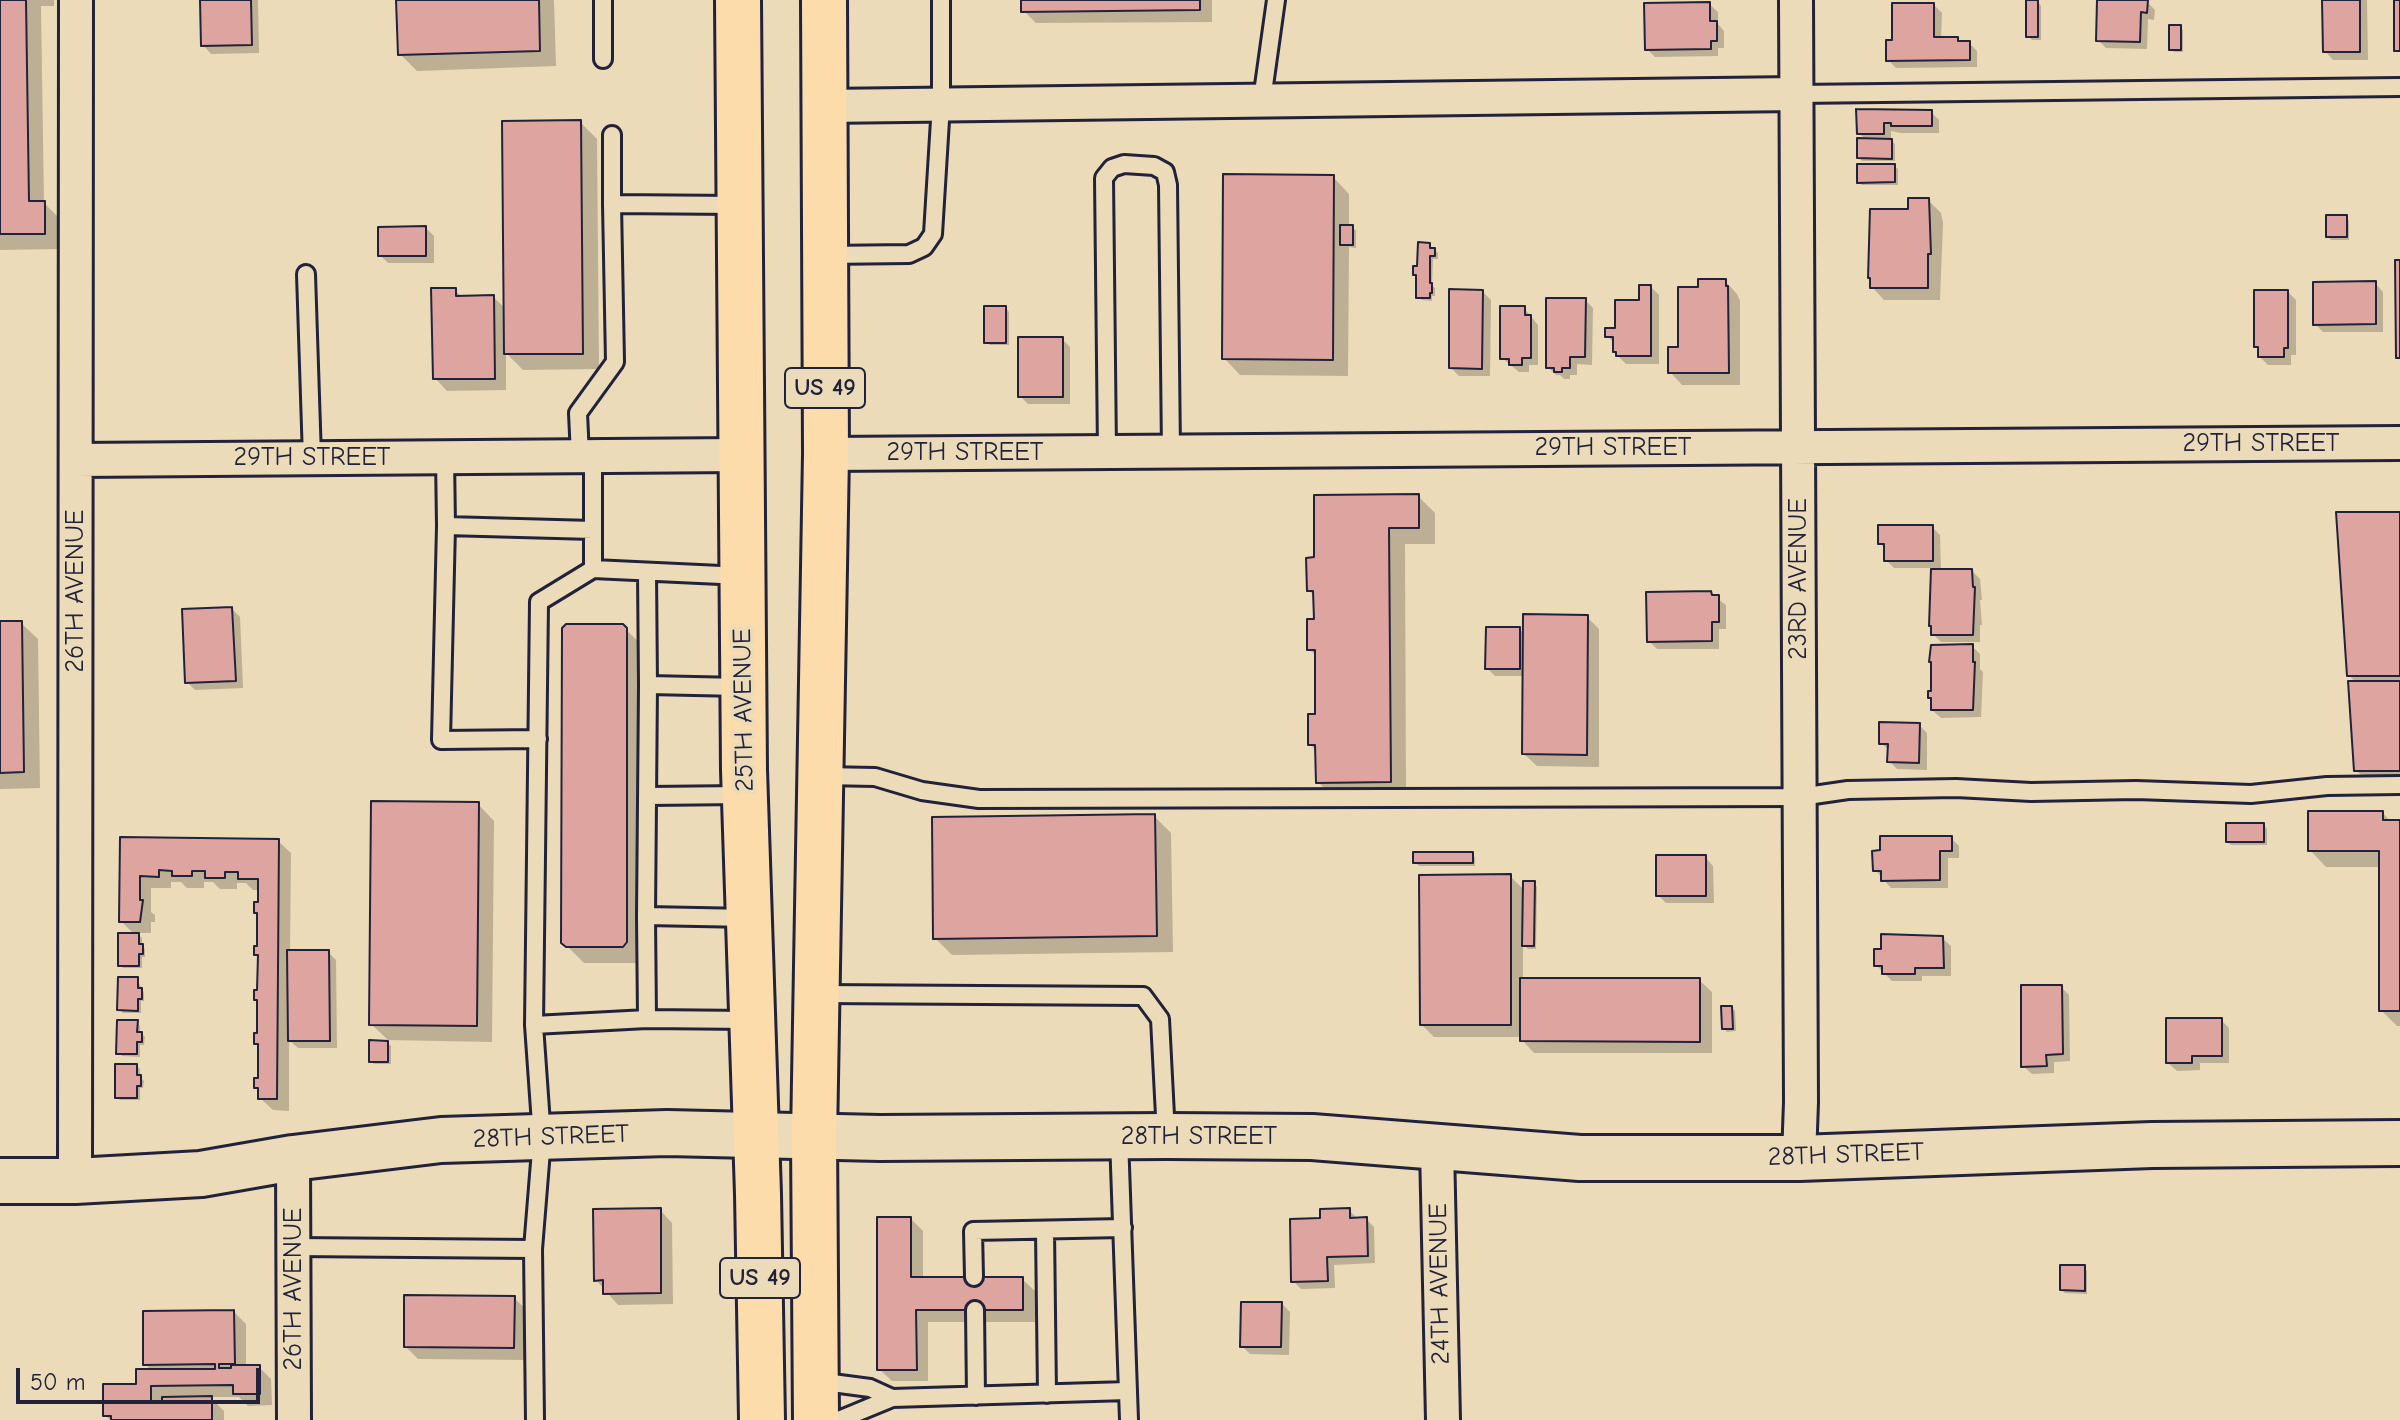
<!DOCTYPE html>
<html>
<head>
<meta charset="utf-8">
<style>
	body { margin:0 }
	#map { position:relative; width:2400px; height:1420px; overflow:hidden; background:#ecdbb8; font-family:"Comic Neue",sans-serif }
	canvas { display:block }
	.scale { position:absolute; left:16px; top:1368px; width:244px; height:36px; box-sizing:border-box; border:4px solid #22223b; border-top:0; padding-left:10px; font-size:24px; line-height:28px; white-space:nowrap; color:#22223b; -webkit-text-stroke:6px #ecdbb8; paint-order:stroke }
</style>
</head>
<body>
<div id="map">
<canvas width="2400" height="1420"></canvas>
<div class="scale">50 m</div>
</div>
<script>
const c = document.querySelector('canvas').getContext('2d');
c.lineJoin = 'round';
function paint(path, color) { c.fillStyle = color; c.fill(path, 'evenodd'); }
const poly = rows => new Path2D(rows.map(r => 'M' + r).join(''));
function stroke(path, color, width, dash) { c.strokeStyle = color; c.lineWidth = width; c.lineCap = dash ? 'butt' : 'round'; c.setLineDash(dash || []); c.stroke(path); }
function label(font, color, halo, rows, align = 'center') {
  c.font = font + ' "Comic Neue",sans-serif'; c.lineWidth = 8; c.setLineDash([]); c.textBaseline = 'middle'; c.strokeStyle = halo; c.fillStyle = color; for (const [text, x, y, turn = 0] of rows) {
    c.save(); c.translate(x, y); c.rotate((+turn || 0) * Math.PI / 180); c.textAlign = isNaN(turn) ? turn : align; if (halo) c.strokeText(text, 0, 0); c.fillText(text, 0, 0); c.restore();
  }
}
const shadow = poly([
	[0,0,54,0,54,6,41,6,44,203,60,219,61,249,0,250],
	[202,0,258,0,259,53,211,54,203,45],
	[398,0,554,0,556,66,417,71,400,54],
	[1023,0,1212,0,1212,22,1036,23,1024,11],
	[2099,0,2141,0,2147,2,2155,10,2154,20,2148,19,2147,49,2106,48,2098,40],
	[2324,0,2367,0,2368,60,2333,60,2325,51],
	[2038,2,2041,6,2041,40,2032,40,2028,36],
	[1709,4,1718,12,1718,24,1724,31,1724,48,1718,48,1718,56,1655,57,1647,49],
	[1934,5,1942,13,1941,39,1957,39,1961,43,1969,43,1977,51,1977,67,1896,68,1888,60,1894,42],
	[2180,27,2183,30,2183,52,2174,52,2171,49],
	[1858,111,1931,112,1939,120,1939,133,1901,133,1891,131,1891,140,1895,144,1895,161,1862,161,1859,157,1866,140,1859,133],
	[580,122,597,139,599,369,523,370,506,353,506,390,447,391,435,378,455,290,462,297,493,297,506,309],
	[1894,166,1898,169,1898,185,1862,185,1859,182],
	[1333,177,1349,194,1349,227,1356,230,1356,248,1349,247,1348,376,1240,375,1224,358],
	[1928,200,1941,213,1943,223,1940,300,1884,300,1872,287,1910,211],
	[2346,217,2349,221,2349,240,2331,240,2328,236],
	[426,228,434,236,434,263,388,263,380,255],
	[1429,245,1438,253,1438,259,1433,259,1432,286,1435,288,1435,296,1432,296,1432,301,1422,300,1418,297,1418,278,1415,275],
	[1725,281,1737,294,1740,301,1740,385,1682,385,1670,372,1680,349,1700,289],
	[2375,283,2383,292,2383,332,2323,332,2315,324],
	[1651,287,1659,295,1659,364,1626,364,1618,356,1615,344,1607,336,1641,302],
	[1483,292,1491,300,1490,376,1459,376,1451,368],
	[2288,292,2296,300,2296,355,2291,355,2291,365,2268,365,2260,357,2260,350,2256,346],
	[1585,300,1593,308,1592,365,1577,364,1577,375,1570,375,1570,379,1564,379,1560,375,1556,375,1548,367],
	[1006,308,1009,312,1009,345,990,345,986,342],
	[1524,308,1538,325,1538,365,1529,365,1529,372,1519,372,1502,358],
	[1062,339,1070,347,1070,404,1028,404,1020,396],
	[1418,496,1435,513,1435,544,1405,544,1406,798,1334,798,1318,782,1317,752,1310,744,1317,716,1317,657,1309,649,1316,621,1315,597,1309,590,1316,559],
	[2400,514,2400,786,2372,786,2356,770,2356,683,2349,675],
	[1932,527,1940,535,1941,571,1972,571,1980,579,1982,600,1980,600,1982,625,1980,625,1980,642,1941,642,1933,634,1933,627,1931,625,1933,568,1894,568,1886,560,1886,549,1880,543],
	[1710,593,1726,605,1726,629,1719,629,1719,649,1657,649,1649,641],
	[232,609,240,617,243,688,195,690,187,682],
	[1587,617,1599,629,1599,767,1537,766,1524,754,1525,676,1495,676,1487,668,1519,629,1525,635],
	[0,623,21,623,38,639,40,788,0,789],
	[622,626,643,646,640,963,584,963,563,942],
	[1972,646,1980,654,1980,669,1983,672,1981,717,1941,718,1932,710],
	[1919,725,1927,733,1927,770,1897,769,1889,761,1890,751,1881,743],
	[478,804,494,821,492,1042,388,1040,371,1024],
	[2383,813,2391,822,2400,822,2400,1026,2397,1026,2381,1010,2381,867,2326,867,2310,850],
	[1154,816,1171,833,1173,952,952,955,935,938],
	[2264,825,2267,829,2267,845,2231,845,2228,842],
	[1951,838,1959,846,1959,858,1948,858,1948,888,1891,888,1875,870],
	[122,840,278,841,291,853,290,952,328,952,336,960,337,1048,298,1048,289,1040,289,1111,273,1110,260,1098,260,1092,256,1088,260,1080,260,1048,256,1044,259,1035,259,1003,256,1000,259,992,260,958,256,954,259,948,259,915,256,912,260,904,260,890,253,890,246,883,237,883,237,889,220,889,213,882,204,882,204,888,187,888,181,882,171,882,171,888,151,888,151,912,155,915,155,922,151,922,151,933,137,933,142,938,142,946,145,949,145,957,142,957,142,968,123,968,120,965,135,935,121,921],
	[1472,854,1475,857,1475,866,1419,866,1415,862],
	[1705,857,1713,866,1714,903,1666,903,1658,895],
	[1510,876,1525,891,1534,883,1537,887,1536,949,1528,949,1523,944,1523,980,1699,980,1712,992,1712,1053,1534,1053,1522,1040,1522,1037,1434,1037,1422,1025],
	[1942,938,1951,946,1951,976,1922,976,1922,981,1892,981,1876,965],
	[137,979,144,993,144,1001,141,1001,141,1013,123,1013,119,1009],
	[2061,987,2069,995,2070,1061,2054,1062,2054,1073,2032,1074,2023,1066],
	[1732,1008,1735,1011,1736,1031,1727,1032,1724,1028],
	[2221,1020,2229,1028,2229,1063,2200,1063,2200,1070,2177,1071,2168,1063],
	[137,1022,140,1026,140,1033,145,1037,144,1045,140,1045,140,1057,122,1056,118,1053],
	[387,1043,391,1046,391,1064,374,1064,371,1061],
	[137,1066,140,1069,140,1077,144,1081,143,1088,140,1088,140,1100,120,1100,117,1097],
	[660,1210,672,1223,673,1304,618,1305,596,1280],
	[1349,1210,1358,1219,1366,1219,1374,1227,1375,1263,1334,1265,1335,1288,1301,1289,1293,1281,1322,1220],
	[911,1219,923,1231,923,1279,1022,1279,1035,1291,1035,1322,928,1322,928,1381,892,1381,879,1369],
	[2084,1267,2087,1271,2087,1294,2065,1293,2062,1290],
	[514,1298,527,1310,526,1360,418,1359,406,1347],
	[1282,1304,1290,1312,1289,1355,1250,1354,1242,1346],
	[234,1312,246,1324,246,1367,259,1367,271,1379,272,1405,248,1406,239,1397,210,1397,224,1411,224,1420,110,1420,105,1415,138,1386,152,1371,145,1364]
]);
const building = poly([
	[0,0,26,0,29,201,45,201,45,234,0,234,0,0],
	[200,0,251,0,252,45,201,46,200,0],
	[396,0,539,0,540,51,398,55,396,0],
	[1021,0,1200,0,1200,10,1021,12,1021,0],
	[2026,0,2038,0,2038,37,2026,37,2026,0],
	[2097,0,2148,0,2147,13,2141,12,2140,42,2096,41,2097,0],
	[2322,0,2360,0,2360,52,2323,52,2322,0],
	[2394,0,2400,0,2400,51,2394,51,2394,0],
	[1710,2,1710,21,1717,21,1717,41,1711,41,1711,49,1645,50,1644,3,1710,2],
	[1892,3,1934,3,1934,37,1958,37,1958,41,1970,41,1970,60,1886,61,1886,40,1892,40,1892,3],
	[2169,25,2181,25,2181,50,2169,50,2169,25],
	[1856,109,1932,110,1932,126,1891,126,1891,123,1884,123,1884,134,1857,134,1856,109],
	[581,120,583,354,504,354,502,121,581,120],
	[1857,138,1892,139,1892,159,1857,158,1857,138],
	[1857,164,1895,164,1895,182,1857,183,1857,164],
	[1223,174,1334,175,1333,360,1222,359,1223,174],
	[1908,198,1929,198,1931,254,1928,254,1928,288,1870,288,1870,278,1868,278,1870,209,1908,209,1908,198],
	[2326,215,2347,215,2347,237,2326,237,2326,215],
	[1340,225,1353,225,1353,245,1340,245,1340,225],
	[426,226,426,256,378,256,378,227,426,226],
	[1418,242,1430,243,1430,248,1435,248,1435,256,1430,256,1430,283,1432,283,1432,293,1430,293,1430,298,1416,298,1416,275,1413,275,1413,266,1417,266,1418,242],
	[2395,260,2400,260,2400,358,2396,358,2395,260],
	[1698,279,1726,279,1726,286,1728,286,1729,373,1668,373,1668,347,1678,347,1678,287,1698,287,1698,279],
	[2376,281,2376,324,2313,325,2313,282,2376,281],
	[1639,285,1651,285,1651,356,1616,356,1616,352,1613,352,1613,337,1605,337,1605,328,1615,328,1615,300,1639,300,1639,285],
	[431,288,456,288,456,296,494,295,495,379,433,379,431,288],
	[1449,289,1483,290,1482,369,1449,368,1449,289],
	[2254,290,2288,290,2288,348,2284,348,2284,357,2258,357,2258,347,2254,347,2254,290],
	[1546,298,1586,298,1585,357,1570,357,1570,368,1562,368,1562,372,1554,372,1554,368,1546,368,1546,298],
	[984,306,1006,306,1006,343,984,343,984,306],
	[1500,306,1525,306,1525,315,1531,315,1531,358,1522,358,1522,365,1509,365,1509,359,1500,359,1500,306],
	[1018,337,1063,337,1063,397,1018,397,1018,337],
	[1419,494,1419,528,1389,528,1391,782,1316,783,1315,745,1308,745,1308,714,1315,714,1315,650,1307,650,1307,619,1314,619,1313,591,1307,591,1306,558,1314,557,1314,495,1419,494],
	[2336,512,2400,512,2400,676,2347,676,2336,512],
	[1878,525,1933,525,1933,561,1884,561,1884,544,1878,544,1878,525],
	[1931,569,1972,569,1973,587,1975,587,1973,635,1931,635,1931,626,1929,626,1931,569],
	[1711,591,1712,595,1719,595,1719,622,1712,622,1712,641,1647,642,1646,592,1711,591],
	[232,607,236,681,185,683,182,609,232,607],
	[1523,614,1588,615,1587,755,1522,754,1523,614],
	[0,621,22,621,24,772,0,773,0,621],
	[566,624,623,624,627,628,627,942,623,947,566,947,561,943,562,628,566,624],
	[1486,627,1520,627,1520,669,1485,669,1486,627],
	[1973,644,1973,662,1975,662,1973,710,1931,710,1931,698,1928,698,1928,691,1931,691,1931,662,1929,662,1931,645,1973,644],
	[2348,681,2400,681,2400,771,2354,771,2348,681],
	[1879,722,1920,723,1919,763,1887,762,1888,744,1879,744,1879,722],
	[371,801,479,802,477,1026,369,1025,371,801],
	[2308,811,2383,811,2383,820,2400,820,2400,1011,2379,1011,2379,851,2308,851,2308,811],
	[1155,814,1157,936,933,939,932,817,1155,814],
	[2226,823,2264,823,2264,842,2226,842,2226,823],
	[1880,836,1952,836,1952,851,1940,851,1940,880,1881,881,1881,871,1873,871,1872,851,1880,850,1880,836],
	[120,837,279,839,277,1099,258,1099,258,1088,254,1088,254,1078,258,1078,258,1044,254,1044,254,1033,257,1033,257,1000,254,1000,254,990,257,990,258,955,254,955,254,946,257,946,257,913,254,913,254,902,258,902,258,879,238,879,238,872,225,872,225,878,205,878,205,871,192,871,192,876,172,876,172,871,159,870,159,877,140,876,140,900,143,900,140,922,119,922,120,837],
	[1413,852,1473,852,1473,863,1413,863,1413,852],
	[1656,855,1706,855,1706,896,1656,896,1656,855],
	[1511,874,1511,1025,1420,1025,1419,875,1511,874],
	[1523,881,1535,881,1534,946,1522,946,1523,881],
	[118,933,139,933,139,944,143,944,143,954,139,954,139,966,118,966,118,933],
	[1881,934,1943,936,1944,968,1915,968,1915,974,1882,974,1882,966,1874,966,1874,949,1881,949,1881,934],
	[287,950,329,950,330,1041,288,1041,287,950],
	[118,977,138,977,138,988,142,988,142,999,138,999,138,1011,117,1010,118,977],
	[1520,978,1700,978,1700,1042,1520,1041,1520,978],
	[2021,985,2062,985,2063,1054,2046,1055,2047,1066,2021,1067,2021,985],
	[1721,1006,1732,1006,1733,1029,1722,1029,1721,1006],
	[2166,1018,2222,1018,2222,1056,2192,1056,2192,1063,2166,1063,2166,1018],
	[117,1020,138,1020,137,1032,142,1032,142,1042,137,1042,137,1054,116,1054,117,1020],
	[369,1040,388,1041,388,1062,369,1062,369,1040],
	[115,1064,137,1064,137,1075,141,1075,141,1086,137,1086,137,1098,115,1098,115,1064],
	[661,1208,661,1293,603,1294,603,1280,594,1281,593,1209,661,1208],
	[1350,1208,1350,1218,1367,1217,1368,1256,1327,1257,1328,1281,1291,1282,1290,1219,1320,1218,1320,1209,1350,1208],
	[877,1217,911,1217,911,1277,1023,1277,1023,1310,916,1310,917,1370,877,1370,877,1217],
	[2060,1265,2085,1265,2085,1291,2060,1290,2060,1265],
	[404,1295,515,1296,514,1348,404,1347,404,1295],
	[1241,1302,1282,1302,1281,1347,1240,1347,1241,1302],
	[234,1310,235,1364,219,1364,219,1368,231,1368,231,1365,260,1365,260,1394,233,1394,233,1385,151,1386,151,1403,162,1403,162,1397,212,1396,212,1420,111,1420,111,1416,103,1416,103,1384,136,1384,136,1369,215,1369,215,1364,143,1365,143,1311,234,1310]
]);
const lane = poly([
	[603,0,603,59],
	[1796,94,2400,87],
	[1262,100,1276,0],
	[612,204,612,135],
	[825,255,909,254,924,247,933,234,941,104,941,0],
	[306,274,312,458],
	[1107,452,1104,178,1112,168,1124,164,1154,166,1165,172,1168,185,1171,451],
	[580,456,578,413,615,362,612,204,737,205],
	[593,456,593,569,742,576],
	[445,457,446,526,593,530],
	[446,526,441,740,538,739],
	[647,572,648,685,741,687],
	[648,685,646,916,749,918],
	[823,776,875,777,922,791,979,799,1800,797,1848,790,1956,788,2031,792,2136,790,2251,794,2327,786,2400,785],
	[648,796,742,795],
	[646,916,647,1019,750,1020],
	[819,994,1143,996,1160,1019,1166,1135],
	[534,1025,539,602,593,569],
	[1119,1138,1129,1420],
	[1045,1230,1047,1394],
	[294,1247,533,1249],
	[974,1277,973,1231,1123,1228],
	[975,1310,976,1396],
	[817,1381,870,1388,892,1398,839,1420],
	[892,1398,1128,1391],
	[535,1420,533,1249,542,1138,534,1025,647,1019]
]);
const street = poly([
	[1796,0,1801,1102,1799,1158],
	[825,106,1796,94],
	[826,454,2400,443],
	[76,460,740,455],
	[1437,1148,1443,1420],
	[293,1158,294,1420],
	[75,1181,76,0]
]);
const secondary = poly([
	[0,1181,75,1181,201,1174,293,1158,441,1140,667,1133,880,1138,1166,1136,1312,1137,1580,1158,1799,1158,2152,1145,2400,1143]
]);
const primary = poly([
	[738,0,744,770,758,1194,762,1420],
	[816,1420,814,1137,826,454,824,0]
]);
const shields = [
	[825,388,80],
	[760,1278,80]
];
const shieldNames = [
	["US 49",825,388],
	["US 49",760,1278]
];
const streetNames = [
	["29TH STREET",2261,444],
	["29TH STREET",1613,448],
	["29TH STREET",965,453],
	["29TH STREET",312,458],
	["23RD AVENUE",1799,579,-90],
	["26TH AVENUE",76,591,-90],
	["25TH AVENUE",744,710,-91],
	["28TH STREET",551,1137,-2],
	["28TH STREET",1199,1137],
	["28TH STREET",1846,1155,-2],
	["24TH AVENUE",1440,1284,-91],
	["26TH AVENUE",294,1289,-90]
];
paint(shadow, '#0003');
paint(building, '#dea49f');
stroke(building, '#22223b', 2);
stroke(lane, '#22223b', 22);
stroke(street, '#22223b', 38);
stroke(secondary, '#22223b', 50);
stroke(primary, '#22223b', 50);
stroke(lane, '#ecdbb8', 16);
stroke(street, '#ecdbb8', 32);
stroke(secondary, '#ecdbb8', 44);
stroke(primary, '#fddcac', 44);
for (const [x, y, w] of shields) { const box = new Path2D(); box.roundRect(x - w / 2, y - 20, w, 40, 6); c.fillStyle = '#ecdbb8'; c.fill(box); stroke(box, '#22223b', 2); }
label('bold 24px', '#22223b', null, shieldNames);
label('26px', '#22223b', '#ecdbb8', streetNames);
</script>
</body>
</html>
